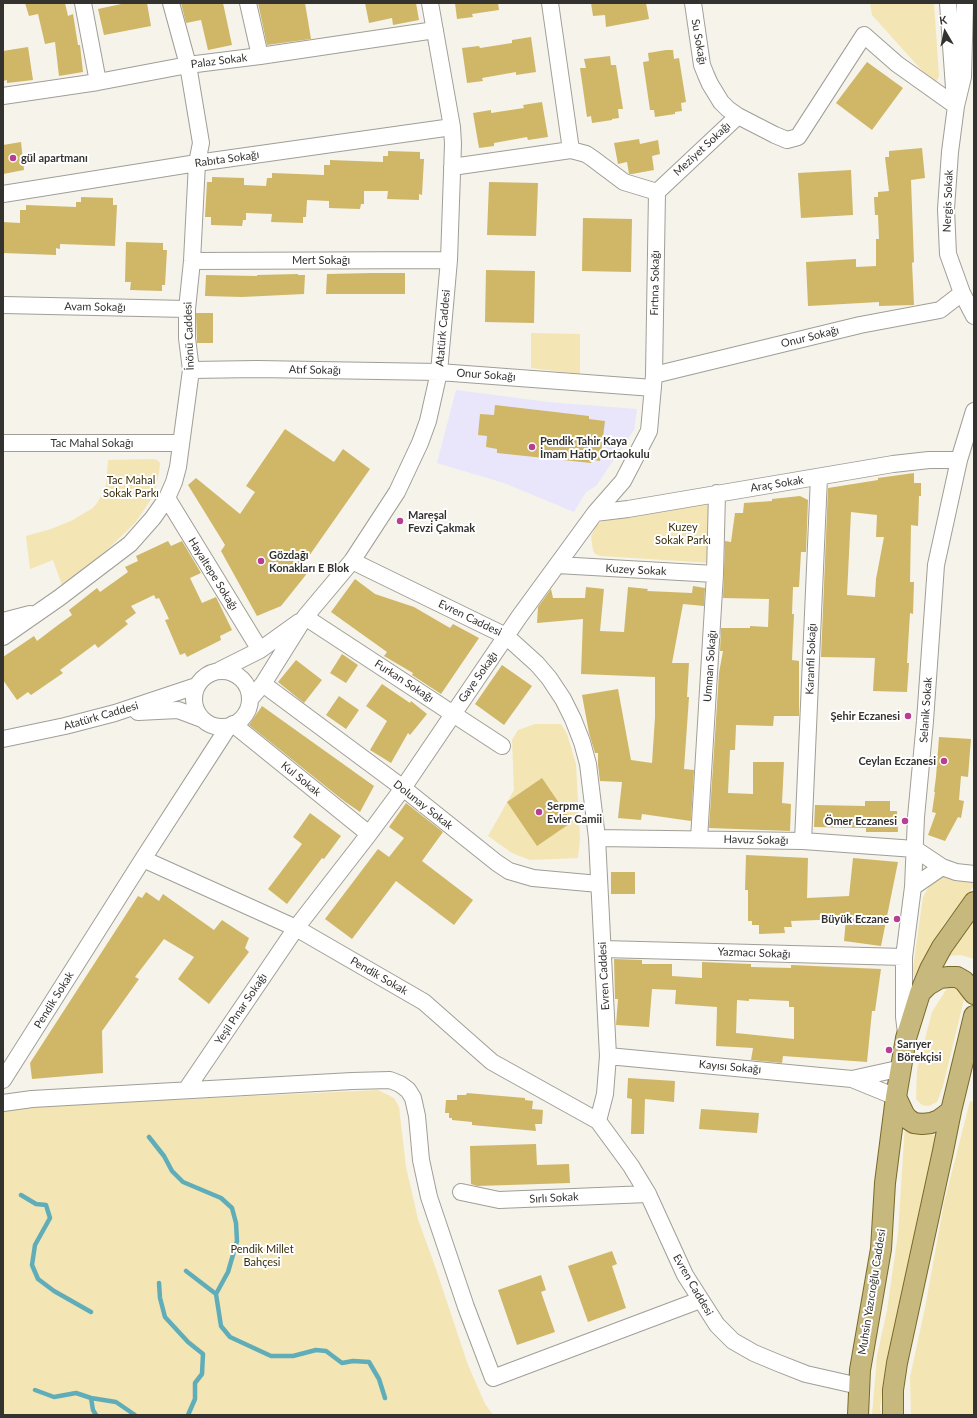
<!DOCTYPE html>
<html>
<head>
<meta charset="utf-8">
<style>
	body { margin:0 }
	#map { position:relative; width:977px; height:1418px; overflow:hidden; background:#f5f3ea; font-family:Lato,sans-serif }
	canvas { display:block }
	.frame { position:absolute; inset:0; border:4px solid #33322f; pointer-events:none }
	.north { position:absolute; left:925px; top:12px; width:40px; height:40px; -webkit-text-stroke:3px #fff; paint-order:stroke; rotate:351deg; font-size:11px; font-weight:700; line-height:16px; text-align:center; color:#33322f }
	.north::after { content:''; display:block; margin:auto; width:14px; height:18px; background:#33322f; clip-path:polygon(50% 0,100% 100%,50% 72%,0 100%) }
</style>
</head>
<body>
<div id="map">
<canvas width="977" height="1418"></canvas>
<div class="frame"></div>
<div class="north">K</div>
</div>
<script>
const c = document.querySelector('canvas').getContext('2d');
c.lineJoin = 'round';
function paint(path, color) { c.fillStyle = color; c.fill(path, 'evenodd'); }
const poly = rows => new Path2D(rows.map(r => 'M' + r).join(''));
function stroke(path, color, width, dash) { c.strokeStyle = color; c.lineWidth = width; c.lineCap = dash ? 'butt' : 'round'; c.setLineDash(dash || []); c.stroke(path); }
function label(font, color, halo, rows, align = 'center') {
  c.font = font + ' Lato,sans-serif'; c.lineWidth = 4; c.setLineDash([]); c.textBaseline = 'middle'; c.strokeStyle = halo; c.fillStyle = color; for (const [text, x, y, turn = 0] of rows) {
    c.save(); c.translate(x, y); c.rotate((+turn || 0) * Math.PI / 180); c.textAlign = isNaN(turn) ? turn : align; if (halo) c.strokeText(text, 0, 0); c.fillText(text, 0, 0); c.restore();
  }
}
const education = poly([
	[456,390,548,402,637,409,634,430,596,486,586,492,574,512,504,483,437,463]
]);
const green = poly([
	[870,3,934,3,939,76,935,85,872,15],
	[531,333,580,334,580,374,531,368],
	[153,459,157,460,160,463,159,473,154,495,135,523,109,548,83,570,62,585,53,560,30,569,26,536,51,529,71,521,93,508,97,503,104,491,106,485,108,460],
	[704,501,710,501,712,563,601,556,595,554,593,550,591,536,596,526,601,522],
	[535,724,561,724,567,734,576,764,580,839,578,858,530,860,512,853,488,836,514,790,512,740,518,730],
	[940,876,974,878,974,886,944,924,911,982,923,897,932,881],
	[974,921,974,959,961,955,948,956],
	[954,984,965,995,943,1086,937,1102,929,1106,922,1105,916,1099,917,1070,932,1012,946,990],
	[378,1090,394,1098,399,1107,406,1167,418,1219,436,1269,468,1365,485,1404,493,1415,3,1415,3,1109,43,1103,191,1099],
	[970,1101,974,1102,974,1415,911,1415,910,1377,925,1308,944,1203],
	[905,1125,937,1136,906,1283,887,1359,880,1408,881,1415,872,1415,877,1356,887,1310,898,1234]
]);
const stream = poly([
	[149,1137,164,1156,172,1171,183,1182,221,1198,232,1208,236,1223,237,1241,228,1272,216,1294],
	[21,1195,36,1204,46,1205,50,1218,35,1245,32,1265,38,1279,54,1291,91,1312],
	[186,1271,216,1294,221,1326,230,1337,271,1356,293,1356,316,1350,326,1351,342,1363,353,1361,369,1362,379,1379,385,1398],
	[159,1283,160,1298,165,1317,188,1342,203,1354,202,1374,195,1383,195,1399,188,1415],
	[35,1390,54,1397,76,1393,91,1398,116,1402,135,1415],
	[91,1398,93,1410,96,1415]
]);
const building = poly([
	[25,3,65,3,68,16,73,14,78,45,80,45,83,72,59,76,55,42,45,44,38,14,29,16],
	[126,3,147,3,151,26,104,35,98,9],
	[181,3,223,3,232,45,208,50,201,20,186,23],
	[258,3,305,3,311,39,267,45],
	[365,3,416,3,419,20,393,25,392,18,369,23],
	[455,3,498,3,499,10,472,14,473,17,457,19],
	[591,3,646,3,649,19,606,27,605,15,593,16],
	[531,37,536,72,516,75,516,72,482,78,483,81,467,83,462,48,479,46,480,48,512,43,512,40],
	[28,47,33,80,7,83,7,80,3,81,3,51],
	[666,50,673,50,674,59,679,58,686,102,681,103,682,111,675,112,675,114,655,117,654,110,650,110,643,62,649,61,648,53],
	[610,56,611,65,616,65,623,109,618,109,619,118,612,119,612,120,592,123,591,116,587,117,580,68,586,68,584,59],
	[867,62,903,88,872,130,836,103],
	[542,102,548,137,528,140,527,137,494,143,494,146,479,148,473,113,491,110,491,113,524,108,523,105],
	[639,139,640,144,658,140,660,154,652,156,654,170,632,174,629,174,627,162,618,164,614,143],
	[21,142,24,170,3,174,3,145],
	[922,148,925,178,911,180,914,262,912,263,914,305,879,306,879,302,808,306,806,262,856,259,856,267,876,266,876,239,879,239,878,215,875,215,874,197,878,197,878,192,889,191,885,157,889,157,889,151],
	[388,151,420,152,420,159,424,159,422,195,419,194,419,200,387,199,388,191,364,191,364,204,361,204,360,209,329,208,329,201,307,200,306,217,303,217,303,223,271,222,272,214,246,213,246,220,243,220,242,226,211,225,211,217,205,217,207,182,212,182,212,177,244,178,244,185,266,186,267,178,272,178,272,173,324,175,324,165,330,165,330,160,383,162,383,156,388,156],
	[851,170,853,215,801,218,798,173],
	[489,182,538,183,536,236,487,235],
	[81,197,113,198,113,205,117,205,115,246,60,244,60,249,56,248,56,255,3,253,3,222,20,223,20,210,26,210,26,205,76,207,76,202,81,202],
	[583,218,632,219,631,272,582,271],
	[126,242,163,243,163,250,167,250,165,285,162,285,162,291,130,290,131,282,125,282],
	[486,270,535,271,534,323,485,322],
	[372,273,405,273,405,294,326,294,327,274],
	[298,274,298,275,305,275,304,294,242,297,205,296,206,275,257,276,257,275],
	[196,313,213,313,213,343,197,343],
	[495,405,589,416,589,419,605,421,600,461,593,460,591,463,497,453,497,449,486,447,487,436,478,435,480,414,494,415],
	[285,429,334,462,343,449,370,469,302,566,309,571,281,606,257,616,221,551,225,545,188,485,196,478,240,514,255,492,246,486],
	[914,473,914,483,921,483,921,496,919,496,918,526,911,525,910,582,914,582,913,614,910,613,907,663,909,663,907,692,873,691,875,658,821,657,828,488,878,480,878,478],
	[851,512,877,515,876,537,884,537,876,579,875,597,847,595],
	[800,496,808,500,806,552,801,552,799,587,793,587,792,614,794,614,792,660,799,661,799,716,774,716,773,726,736,725,735,750,730,750,728,793,753,794,753,762,784,762,782,803,791,804,790,831,709,828,719,673,723,651,720,651,721,628,750,628,750,626,768,627,769,599,723,598,725,541,731,542,735,513,743,513,744,503,772,501,772,499],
	[168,541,171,546,182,541,201,573,190,578,202,603,216,597,232,630,220,636,221,640,187,657,185,653,180,655,165,620,169,619,159,598,156,599,154,595,131,606,136,613,125,621,128,624,98,648,95,644,60,670,63,673,31,695,28,692,17,700,3,680,3,657,34,636,37,641,58,625,72,615,69,610,97,588,100,592,128,572,125,567,138,561,136,556],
	[355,579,375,594,414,607,450,628,453,624,479,638,441,694,412,675,413,673,384,656,387,652,331,612],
	[693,586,705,588,704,606,683,604,672,663,689,663,687,697,689,697,684,769,694,770,691,821,642,814,641,820,618,818,622,782,600,781,598,765,598,753,595,753,589,733,582,695,618,689,631,760,652,763,655,717,655,677,581,674,583,619,537,623,538,607,551,589,553,598,585,598,586,587,604,589,600,631,624,632,628,587,648,589,647,591,692,593],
	[342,654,358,665,346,683,330,673],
	[296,660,322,680,304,703,278,682],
	[502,665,532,686,504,725,475,704],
	[382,684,410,703,411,701,427,714,410,735,408,733,391,763,370,750,387,721,366,706],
	[339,696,359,710,346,729,326,715],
	[262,706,374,786,360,812,344,801,249,725],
	[939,737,971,739,968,777,961,776,959,800,964,801,961,818,958,817,945,841,928,835,936,813,932,812,935,792,934,792,936,777],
	[542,778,572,822,537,846,507,802],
	[865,801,890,801,890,811,897,811,898,832,866,832,866,828,814,827,815,805,865,806],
	[406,803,443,832,422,861,473,900,454,925,396,881,352,939,325,919,378,849,389,857,404,838,389,827],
	[310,813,341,836,324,859,322,858,287,904,268,889,302,844,293,837],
	[746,855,808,858,807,898,849,896,853,858,898,862,881,946,844,941,846,919,791,921,792,927,784,927,785,933,759,934,759,925,752,925,752,921,748,921,748,890,745,890],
	[611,872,635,872,635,894,611,894],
	[146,892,159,901,163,894,214,930,222,920,249,938,245,948,249,952,209,1004,178,979,194,957,164,939,135,977,139,979,102,1031,103,1073,32,1079,30,1063,138,896,142,898],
	[614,959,642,960,642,964,672,964,672,976,702,978,702,962,751,964,751,967,791,968,791,965,881,969,875,1011,872,1011,867,1062,783,1056,782,1063,751,1060,753,1048,716,1046,717,1007,675,1004,676,990,652,989,649,1027,616,1025,618,999,615,999],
	[749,999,789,1001,789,1007,794,1007,794,1039,736,1033,737,1000,749,1001],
	[628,1078,675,1081,674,1102,645,1099,644,1134,631,1134,632,1099,627,1098],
	[467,1093,525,1098,525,1100,533,1101,532,1109,543,1110,542,1124,535,1124,536,1131,472,1125,472,1122,452,1120,452,1118,449,1118,449,1113,445,1113,446,1100,457,1100,457,1095,466,1095],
	[701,1109,759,1113,757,1133,699,1129],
	[536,1144,537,1165,569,1164,570,1183,477,1186,471,1184,470,1146],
	[612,1251,617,1264,612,1266,626,1308,588,1322,568,1266],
	[541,1275,546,1290,541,1292,555,1332,517,1345,498,1290]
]);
const minor = poly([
	[83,3,98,82],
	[248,3,260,56],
	[550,3,571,150],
	[693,3,702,65,706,75,710,84,721,102,728,109,738,116],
	[948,3,954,88],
	[965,3,963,77,956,106,950,152,946,209,948,254,962,293,974,316],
	[3,96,98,82,188,65,260,56,435,30],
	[452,167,571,150,586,154,592,158,624,182,657,192,738,116,775,135,787,140,798,137,864,35,897,64,956,106],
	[3,194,197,163,452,127],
	[192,261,449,260],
	[3,305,187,309],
	[191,370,257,369,439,372,653,388],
	[654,375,860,325,940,310,962,293],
	[3,443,181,443],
	[167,498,260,650],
	[595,513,628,509,893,464,929,460,959,460],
	[352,561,506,636,537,664,549,678,563,699,573,719,582,742,588,764,597,838,608,1056,605,1094,598,1121,631,1166,648,1194,685,1275,717,1325,733,1341,754,1353,778,1363,806,1374,859,1386],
	[557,565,715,574],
	[305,617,502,746],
	[3,621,30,614],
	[3,637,59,598,130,544,153,518,167,498,174,482,178,467,191,370,187,338,187,309,192,261,197,163,201,143,188,65,171,3],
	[220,670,260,650,299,622],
	'194 699a28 28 0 1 1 56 0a28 28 0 1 1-56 0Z',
	[263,684,403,788,497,863,509,871,533,878,599,884],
	[251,698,263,684,305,617,352,561,397,492,420,443,428,421,439,372,449,260,453,144,452,127,430,3],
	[138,712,178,710,202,719],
	[233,724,369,834],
	[3,739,65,726,115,713,196,686],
	[597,838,803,841,915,849,942,867,956,872,974,874],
	[699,839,715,574,717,493],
	[803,841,819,477],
	[143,859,296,928,424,1002,492,1062,598,1121],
	[913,887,942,867],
	[603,949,904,957],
	[906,1033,904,1017,904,957,913,887,916,817,925,721,936,565,959,460,974,411],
	[608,1056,852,1079,896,1097],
	[852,1079,902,1068],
	[3,1080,143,859,229,726],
	[186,1090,296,928,369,834,403,788,519,617,595,513,623,481,649,431,654,375,657,192],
	[3,1103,32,1099,352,1081,390,1080,400,1084,408,1090,413,1098,417,1116,421,1160,429,1197,466,1307,493,1378,700,1300],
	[461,1192,499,1200,648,1194]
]);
const major = poly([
	[920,993,928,985,940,978,949,977,957,977,964,981,974,994],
	[896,1097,904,1114,908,1119,914,1123,922,1124,931,1123,939,1120,951,1111],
	[858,1415,860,1370,881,1249,885,1183,896,1097,906,1038,920,993,930,969,942,947,974,902],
	[893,1415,893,1390,897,1363,943,1151,951,1111,974,1016]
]);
const markers = [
	[13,158,4,"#b83e92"],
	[532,447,4,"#b83e92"],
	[400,521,4,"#b83e92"],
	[261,561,4,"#b83e92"],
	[908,716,4,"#b83e92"],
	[944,761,4,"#b83e92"],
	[539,812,4,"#b83e92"],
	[905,821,4,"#b83e92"],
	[897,919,4,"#b83e92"],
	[889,1050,4,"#b83e92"]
];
const streetNames = [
	["Su Sokağı",699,42,80],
	["Palaz Sokak",219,61,-7],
	["Meziyet Sokağı",702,149,-43],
	["Rabıta Sokağı",227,159,-8],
	["Nergis Sokak",948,201,-88],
	["Mert Sokağı",321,260],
	["Fırtına Sokağı",655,283,-89],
	["Avam Sokağı",95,307,1],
	["Atatürk Caddesi",443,328,-85],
	["İnönü Caddesi",189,336,-92],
	["Onur Sokağı",810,337,-14],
	["Atıf Sokağı",315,370,1],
	["Onur Sokağı",486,375,4],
	["Tac Mahal Sokağı",92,443],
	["Araç Sokak",777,484,-9],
	["Kuzey Sokak",636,570,3],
	["Hayaltepe Sokağı",213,574,58],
	["Evren Caddesi",470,618,26],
	["Karanfil Sokağı",811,659,-88],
	["Umman Sokağı",710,666,-86],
	["Gaye Sokağı",478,677,-55],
	["Furkan Sokağı",404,681,33],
	["Selanik Sokak",926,710,-86],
	["Atatürk Caddesi",101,716,-16],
	["Kul Sokak",301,779,39],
	["Dolunay Sokak",423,805,38],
	["Havuz Sokağı",756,840,1],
	["Yazmacı Sokağı",754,953,2],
	["Pendik Sokak",379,976,30],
	["Evren Caddesi",604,976,-93],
	["Pendik Sokak",54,1000,-58],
	["Yeşil Pınar Sokağı",241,1009,-56],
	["Kayısı Sokağı",730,1067,5],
	["Sırlı Sokak",554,1198,-3],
	["Evren Caddesi",693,1285,60],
	["Muhsin Yazıcıoğlu Caddesi",872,1292,-81]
];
const poiNames = [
	["gül apartmanı",21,158],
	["Pendik Tahir Kaya",540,441],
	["İmam Hatip Ortaokulu",540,454],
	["Mareşal",408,515],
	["Fevzi̇ Çakmak",408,528],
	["Gözdağı",269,555],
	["Konakları E Blok",269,568],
	["Şehir Eczanesi",900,716,"right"],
	["Ceylan Eczanesi",936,761,"right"],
	["Serpme",547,806],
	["Evler Camii",547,819],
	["Ömer Eczanesi",897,821,"right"],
	["Büyük Eczane",889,919,"right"],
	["Sarıyer",897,1044],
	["Börekçisi",897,1057]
];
const parkNames = [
	["Tac Mahal",131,480],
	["Sokak Parkı",131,493],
	["Kuzey",683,527],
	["Sokak Parkı",683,540],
	["Pendik Millet",262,1249],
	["Bahçesi",262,1262]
];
paint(education, '#e9e6fc');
paint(green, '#f3e5b4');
stroke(stream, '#60adba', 4.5);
paint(building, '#cfb767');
stroke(minor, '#a09e97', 18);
stroke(major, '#7a6a29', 22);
stroke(minor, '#fff', 16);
stroke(major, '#c7b87d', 20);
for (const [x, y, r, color] of markers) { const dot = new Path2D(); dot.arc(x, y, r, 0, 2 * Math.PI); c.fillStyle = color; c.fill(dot); stroke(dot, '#fff', 1.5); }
label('11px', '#33322f', '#fff', streetNames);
label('bold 11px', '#33322f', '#fff', poiNames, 'left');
label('11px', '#382e09', '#fff', parkNames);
</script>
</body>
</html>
